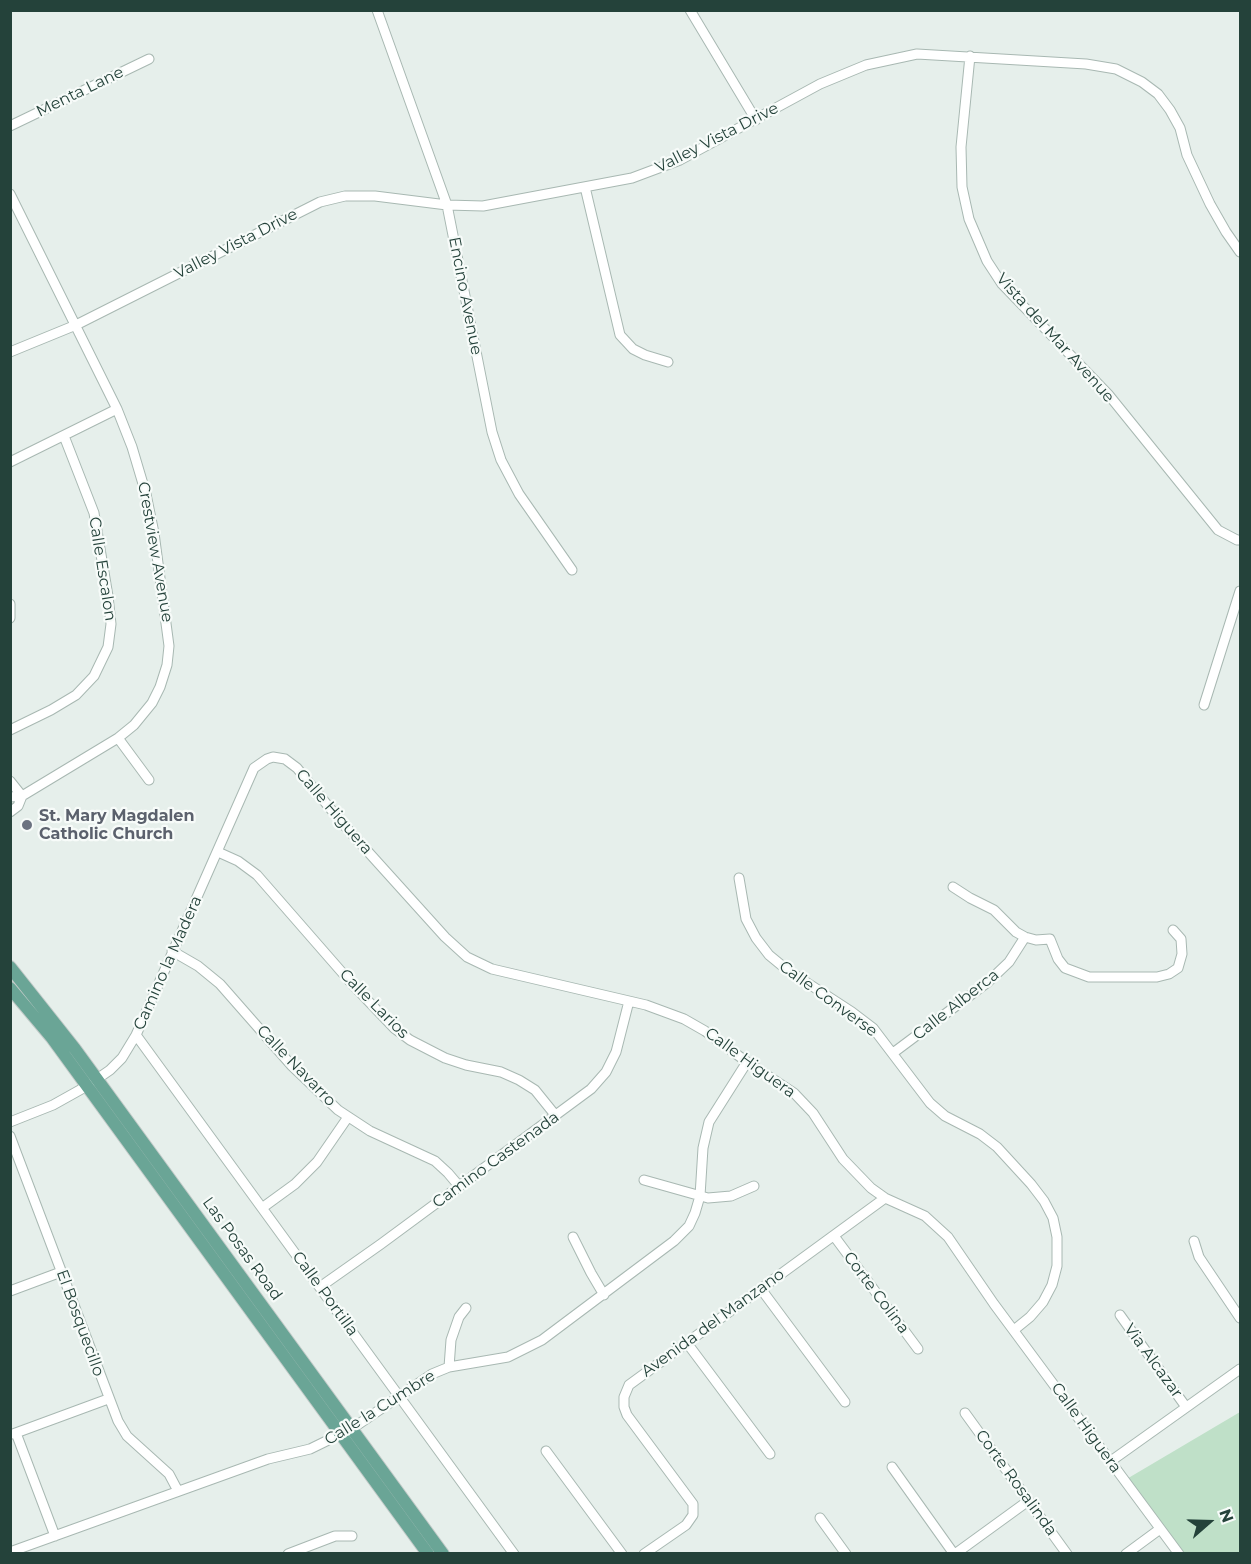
<!DOCTYPE html>
<html>
<head>
<meta charset="utf-8">
<style>
	body { margin:0 }
	#map { position:relative; width:1251px; height:1564px; overflow:hidden; background:#e6efeb; font-family:Montserrat,sans-serif }
	canvas { display:block }
	.frame { position:absolute; inset:0; border:12px solid #24423a; pointer-events:none }
	.north { position:absolute; left:1179px; top:1492px; width:60px; height:60px; -webkit-text-stroke:4px #f7fbf9; paint-order:stroke; rotate:70deg; font-size:16px; font-weight:700; line-height:24px; text-align:center; color:#24423a }
	.north::after { content:''; display:block; margin:auto; width:21px; height:27px; background:#24423a; clip-path:polygon(50% 0,100% 100%,50% 72%,0 100%) }
</style>
</head>
<body>
<div id="map">
<canvas width="1251" height="1564"></canvas>
<div class="frame"></div>
<div class="north">N</div>
</div>
<script>
const c = document.querySelector('canvas').getContext('2d');
c.lineJoin = 'round';
function paint(path, color) { c.fillStyle = color; c.fill(path, 'evenodd'); }
const poly = rows => new Path2D(rows.map(r => 'M' + r).join(''));
function stroke(path, color, width, dash) { c.strokeStyle = color; c.lineWidth = width; c.lineCap = dash ? 'butt' : 'round'; c.setLineDash(dash || []); c.stroke(path); }
function label(font, color, halo, rows, align = 'center') {
  c.font = font + ' Montserrat,sans-serif'; c.lineWidth = 4.5; c.setLineDash([]); c.textBaseline = 'middle'; c.strokeStyle = halo; c.fillStyle = color; for (const [text, x, y, turn = 0] of rows) {
    c.save(); c.translate(x, y); c.rotate((+turn || 0) * Math.PI / 180); c.textAlign = isNaN(turn) ? turn : align; if (halo) c.strokeText(text, 0, 0); c.fillText(text, 0, 0); c.restore();
  }
}
const green = poly([
	[1240,1412,1240,1553,1179,1553,1125,1480]
]);
const minor = poly([
	[377,10,447,205,492,432,501,460,519,494,572,570],
	[690,10,756,120],
	[970,56,961,147,962,187,969,219,987,261,1002,284,1108,394,1218,530,1237,540,1240,540],
	[10,126,149,59],
	[585,187,620,335,633,349,645,355,668,362],
	[10,194,117,409,132,447,146,494,154,533,169,646,167,665,160,687,152,703,134,725,118,738,22,796,10,797],
	[10,352,76,325,320,202,345,196,375,196,447,205,483,206,632,178,680,160,820,84,866,65,917,54,1086,64,1116,69,1142,82,1158,94,1170,110,1180,128,1187,155,1210,204,1226,232,1240,252],
	[10,462,117,409],
	[10,604,10,618],
	[1204,705,1240,591],
	[10,730,51,710,76,695,94,676,108,647,111,624,108,596,94,513,64,436],
	[118,738,149,780],
	[10,781,22,796],
	[10,812,18,806,22,796],
	[218,852,238,861,257,875,353,985,394,1028,410,1040,445,1058,466,1065,501,1072,519,1080,535,1090,556,1116],
	[739,878,746,919,756,938,769,955,786,969,852,1012,873,1028,930,1103,945,1116,980,1134,997,1147,1031,1184,1044,1201,1053,1218,1057,1237,1057,1266,1052,1285,1043,1302,1030,1317,1014,1330],
	[953,887,970,898,994,910,1016,932,1025,937,1036,940,1050,939,1058,959,1065,968,1089,977,1157,977,1169,974,1178,968,1182,954,1181,939,1173,930],
	[172,951,198,966,220,984,292,1066,338,1110,370,1131,435,1161,448,1173,459,1186],
	[136,1035,514,1554],
	[893,1053,988,982,1009,962,1025,937],
	[10,1122,53,1105,87,1086,110,1070,122,1058,136,1035,254,768,267,759,273,757,285,759,297,768,343,824,445,937,467,957,492,969,646,1005,684,1019,705,1031,747,1062,794,1093,813,1113,843,1159,871,1188,885,1198,925,1216,948,1237,994,1304,1179,1554],
	[10,1136,118,1421,127,1436,169,1474,178,1491],
	[644,1180,708,1198,731,1196,754,1186],
	[262,1208,295,1184,317,1162,348,1117],
	[834,1236,918,1349],
	[573,1237,591,1273,604,1295],
	[1194,1241,1199,1257,1240,1318],
	[320,1287,381,1244,591,1089,606,1072,616,1052,629,1001],
	[761,1289,845,1402],
	[10,1291,61,1272],
	[1120,1315,1186,1407],
	[687,1343,770,1454],
	[449,1367,451,1340,459,1317,466,1308],
	[965,1413,1067,1554],
	[16,1433,55,1536],
	[13,1434,108,1399],
	[546,1451,622,1554],
	[1111,1461,1240,1369],
	[892,1467,954,1554],
	[820,1518,846,1554],
	[10,1552,268,1459,310,1449,353,1428,432,1374,449,1367,508,1357,542,1340,674,1241,689,1226,695,1213,700,1196,703,1148,709,1122,747,1062],
	[288,1554,335,1536,352,1536],
	[644,1554,686,1525,693,1515,693,1504,627,1415,624,1407,624,1397,629,1385,885,1198],
	[955,1554,1028,1501],
	[1126,1554,1160,1529]
]);
const major = poly([
	[10,967,75,1049,443,1554],
	[10,988,52,1038,428,1554]
]);
const markers = [
	[27,825,6,"#6b7280"]
];
const streetNames = [
	["Menta Lane",80,92,-26],
	["Valley Vista Drive",717,138,-27],
	["Valley Vista Drive",236,244,-27],
	["Encino Avenue",465,296,79],
	["Vista del Mar Avenue",1055,338,48],
	["Crestview Avenue",155,552,80],
	["Calle Escalon",102,569,81],
	["Calle Higuera",334,812,49],
	["Camino la Madera",168,963,-66],
	["Calle Converse",828,999,36],
	["Calle Larios",374,1004,45],
	["Calle Alberca",956,1005,-38],
	["Calle Higuera",750,1063,36],
	["Calle Navarro",296,1066,46],
	["Camino Castenada",496,1160,-36],
	["Las Posas Road",242,1249,54],
	["Corte Colina",876,1293,53],
	["Calle Portilla",325,1294,54],
	["El Bosquecillo",80,1323,70],
	["Avenida del Manzano",713,1323,-36],
	["Via Alcazar",1153,1361,54],
	["Calle la Cumbre",380,1408,-32],
	["Calle Higuera",1086,1428,54],
	["Corte Rosalinda",1016,1483,54]
];
const worshipNames = [
	["St. Mary Magdalen",39,816],
	["Catholic Church",39,834]
];
paint(green, '#bfe0c8');
stroke(minor, '#a8b8b2', 11);
stroke(major, '#c2cac8', 14);
stroke(minor, '#fff', 9);
stroke(major, '#6aa596', 12);
for (const [x, y, r, color] of markers) { const dot = new Path2D(); dot.arc(x, y, r, 0, 2 * Math.PI); c.fillStyle = color; c.fill(dot); stroke(dot, '#f7fbf9', 2); }
label('16px', '#24423a', '#f7fbf9', streetNames);
label('bold 16px', '#5b616d', '#f7fbf9', worshipNames, 'left');
</script>
</body>
</html>
